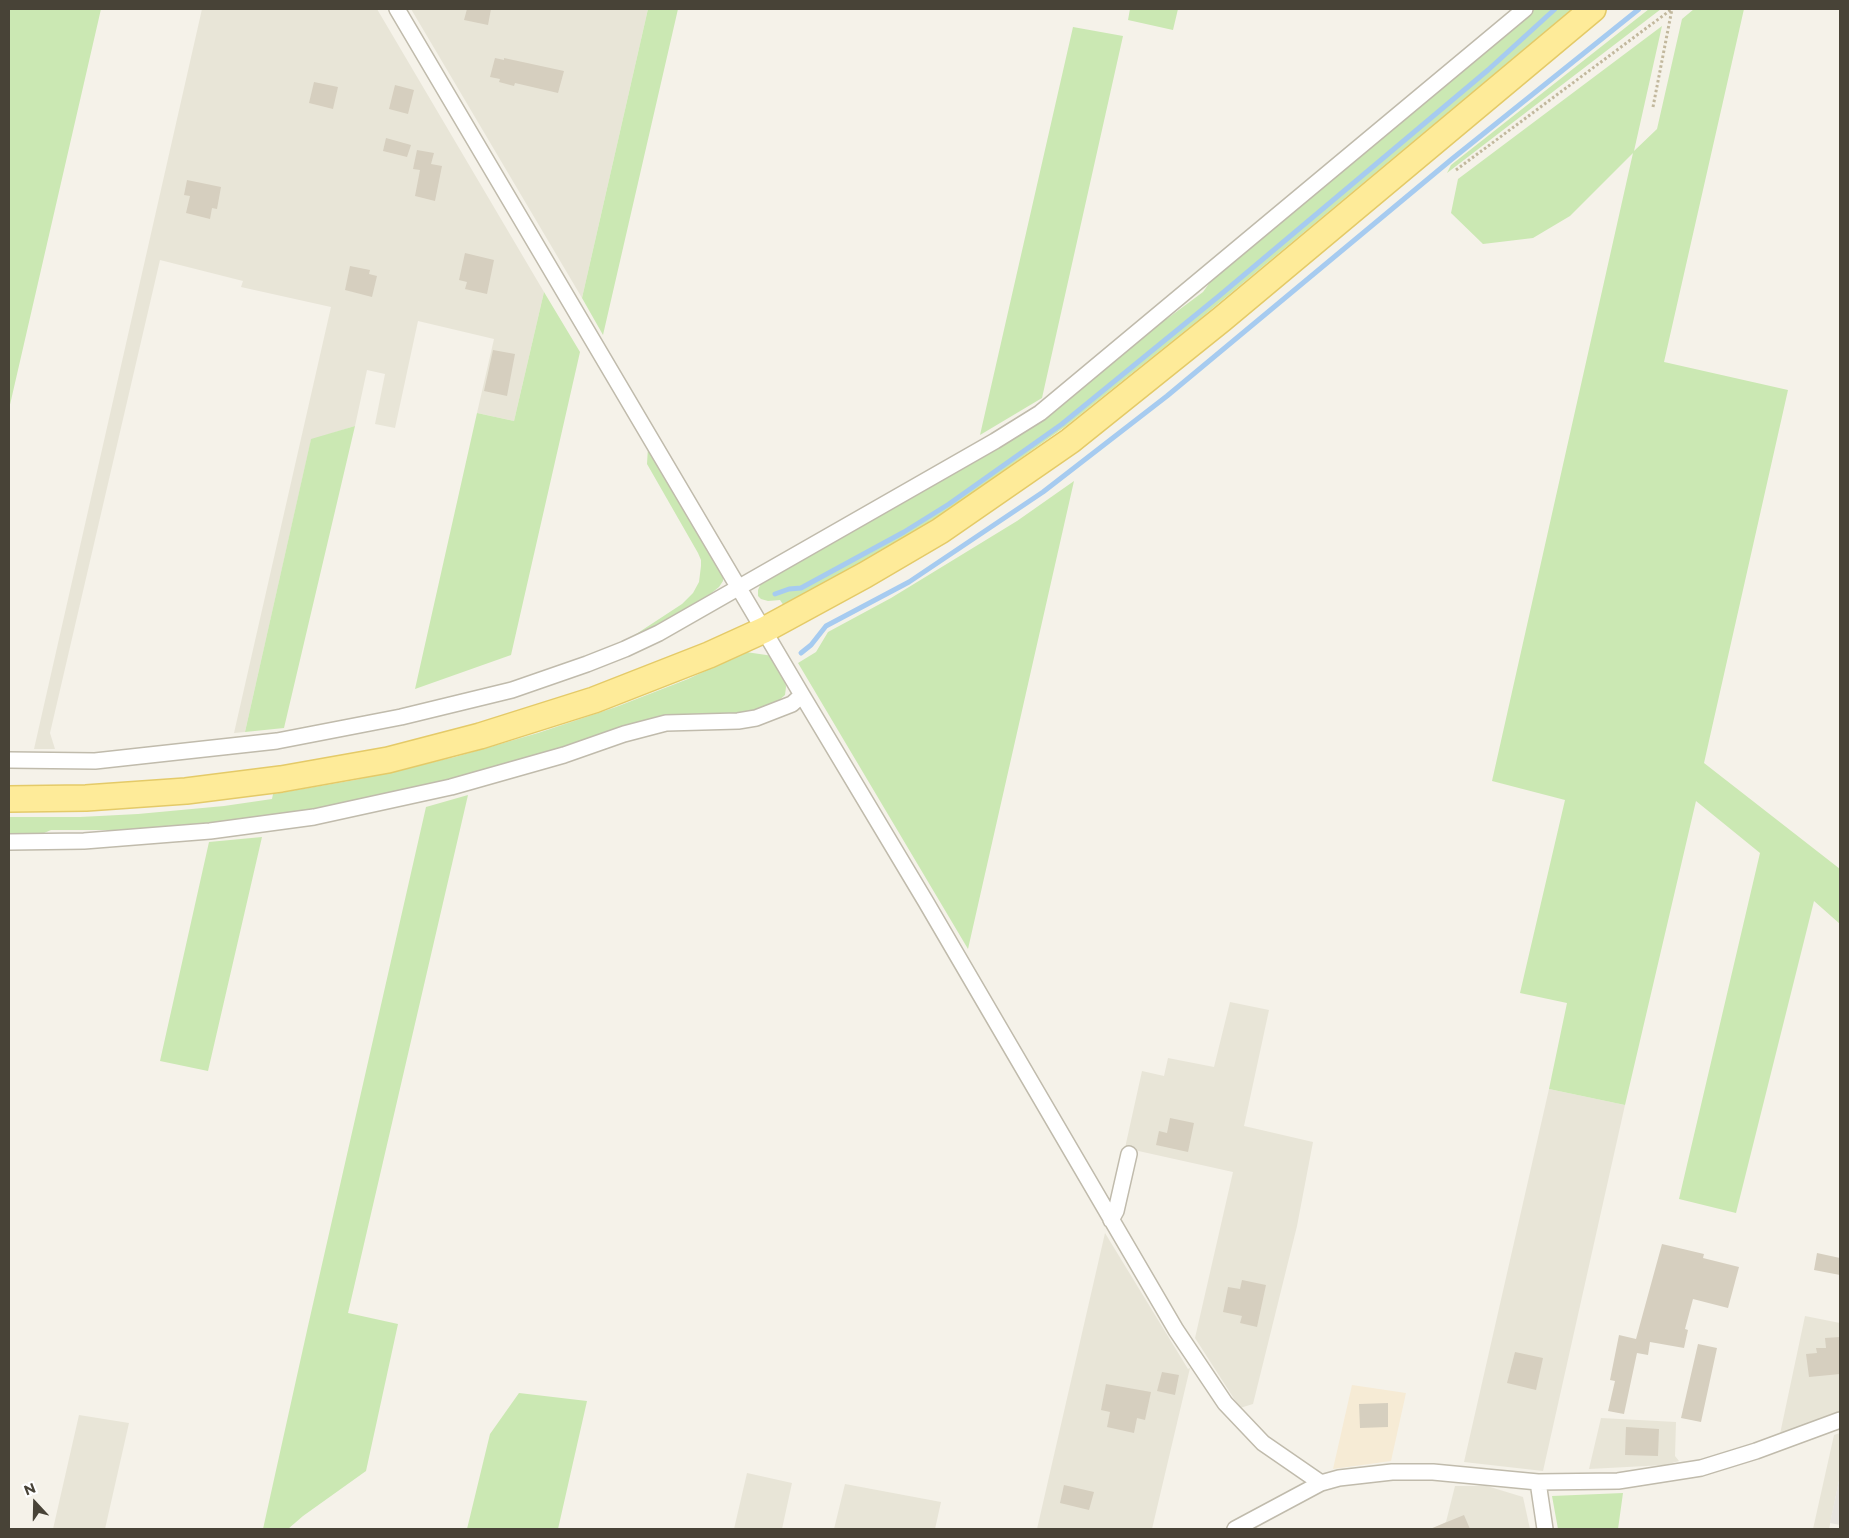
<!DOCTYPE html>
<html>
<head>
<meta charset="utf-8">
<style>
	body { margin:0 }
	#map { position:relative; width:1849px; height:1538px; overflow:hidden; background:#f5f2e9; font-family:Montserrat,sans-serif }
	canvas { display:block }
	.frame { position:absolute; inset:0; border:10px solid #484337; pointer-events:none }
	.north { position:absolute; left:10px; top:1478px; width:50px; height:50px; -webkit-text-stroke:4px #fff; paint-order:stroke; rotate:339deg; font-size:14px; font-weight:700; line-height:20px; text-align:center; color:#484337 }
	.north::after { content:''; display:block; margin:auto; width:18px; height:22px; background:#484337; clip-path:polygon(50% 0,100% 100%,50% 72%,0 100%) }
</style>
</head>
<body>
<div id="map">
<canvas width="1849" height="1538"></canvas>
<div class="frame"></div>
<div class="north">N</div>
</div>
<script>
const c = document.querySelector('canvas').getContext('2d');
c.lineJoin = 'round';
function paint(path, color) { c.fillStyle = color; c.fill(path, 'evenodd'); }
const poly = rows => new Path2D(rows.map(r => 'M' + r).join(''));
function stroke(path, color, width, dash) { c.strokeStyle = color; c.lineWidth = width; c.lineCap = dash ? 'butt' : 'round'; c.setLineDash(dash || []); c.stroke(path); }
const residential = poly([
	[202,9,377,9,544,292,514,421,477,413,494,339,418,321,395,428,375,424,385,374,367,370,355,426,311,440,245,732,234,733,331,307,241,287,243,281,160,260,50,733,55,749,34,749],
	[411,9,648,9,582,298,469,107],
	[1230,1002,1269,1010,1244,1126,1313,1142,1297,1226,1253,1404,1240,1408,1195,1338,1233,1172,1125,1148,1142,1071,1164,1076,1168,1058,1214,1067],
	[1549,1089,1625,1105,1543,1471,1464,1462],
	[1105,1233,1188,1369,1190,1368,1152,1529,1037,1529],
	[1805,1316,1840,1323,1840,1412,1780,1434],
	[79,1415,129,1423,105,1529,53,1529],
	[1601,1418,1676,1422,1675,1456,1679,1461,1665,1465,1589,1469],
	[1840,1433,1840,1476,1829,1529,1813,1529,1834,1435],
	[747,1473,792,1483,782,1529,734,1529],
	[845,1484,941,1502,935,1529,834,1529],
	[1455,1486,1487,1486,1523,1497,1530,1529,1437,1529,1436,1527,1446,1522]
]);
const commercial = poly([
	[1352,1385,1406,1393,1391,1461,1333,1469]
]);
const industrial = poly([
	[1840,1476,1840,1525,1830,1523]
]);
const green = poly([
	[9,9,101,9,9,409],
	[648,9,678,9,603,335,582,298],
	[1130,9,1178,9,1173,30,1128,20],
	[1534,9,1572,9,1201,318,1066,426,945,512,892,545,790,603,784,606,780,600,768,601,761,599,758,596,758,590,761,583,918,491,1157,324,1168,318,1203,292,1218,271,1527,12],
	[1649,9,1661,9,1447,173,1451,165],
	[1694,9,1744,9,1664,362,1788,390,1704,763,1840,869,1840,924,1814,901,1736,1213,1679,1199,1760,853,1696,801,1625,1105,1549,1089,1567,1003,1520,993,1565,800,1492,781,1633,153,1570,216,1533,238,1483,244,1451,213,1458,179,1662,26,1634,151,1657,129,1682,19],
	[1073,27,1123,36,1042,398,980,435],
	[544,292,580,352,511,655,415,689,477,413,514,421],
	[355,426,284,728,245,732,311,439],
	[648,447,723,572,723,581,719,587,704,599,624,642,682,604,693,593,699,582,701,566,701,560,698,553,647,464],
	[1074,481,968,949,798,663,816,652,828,632,891,598,1017,521],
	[746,652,773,656,785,678,786,687,785,695,775,704,756,712,558,752,435,786,314,813,125,834,105,830,51,830,35,837,9,836,9,817,80,817,138,814,224,806,272,799,273,794,355,780,455,757,538,733,616,707,688,679],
	[468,795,348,1313,398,1324,366,1471,303,1516,288,1529,263,1529,308,1326,426,807],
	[262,837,208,1071,160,1061,209,842],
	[519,1393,587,1401,558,1529,467,1529,490,1434],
	[1623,1493,1618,1529,1558,1529,1552,1496]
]);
const stream = poly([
	[775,594,789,589,801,588,904,532,949,504,1062,424,1219,296,1488,70,1555,9],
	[801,653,811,645,826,626,909,582,1043,492,1167,396,1452,159,1639,9]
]);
const building = poly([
	[467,9,491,9,488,25,464,20],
	[495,58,504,60,504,58,564,71,558,93,515,83,514,86,499,82,500,79,490,77],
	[314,82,338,87,333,109,309,103],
	[395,85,414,90,408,114,389,109],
	[386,138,411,145,407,157,383,151],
	[417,150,434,153,431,164,442,166,435,201,415,196,420,170,413,169],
	[187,180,221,187,217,209,212,208,210,219,186,213,190,196,184,195],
	[465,253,494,260,487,294,465,289,467,282,459,280],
	[350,266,370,270,369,274,377,276,372,297,345,290],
	[493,350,515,354,507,396,484,391],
	[1170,1118,1194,1123,1188,1152,1156,1145,1159,1131,1167,1133],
	[1662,1244,1704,1254,1703,1258,1739,1267,1728,1308,1693,1299,1685,1329,1688,1330,1684,1348,1650,1342,1648,1355,1637,1353,1624,1414,1608,1411,1615,1381,1610,1380,1619,1335,1636,1339],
	[1817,1253,1840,1258,1840,1275,1814,1270],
	[1242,1280,1266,1285,1257,1327,1240,1323,1242,1316,1223,1312,1228,1287,1240,1289],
	[1840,1337,1840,1374,1809,1377,1806,1354,1817,1353,1816,1348,1826,1348,1825,1338],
	[1698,1344,1717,1348,1701,1422,1681,1418],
	[1515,1352,1543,1358,1536,1390,1507,1383],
	[1162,1372,1179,1375,1175,1395,1157,1391],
	[1106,1384,1151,1392,1145,1420,1137,1418,1134,1433,1107,1427,1110,1412,1101,1410],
	[1388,1403,1388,1427,1360,1428,1359,1404],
	[1626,1427,1659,1429,1658,1456,1625,1455],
	[1064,1485,1094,1492,1089,1510,1060,1503],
	[1464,1515,1470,1529,1430,1529]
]);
const path = poly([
	[1653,107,1672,9],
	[1456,170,1672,9]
]);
const minor = poly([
	[397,9,802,695,926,902,1176,1330,1225,1403,1263,1443,1321,1483],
	[9,760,95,761,277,741,401,717,512,690,587,664,625,649,659,633,995,441,1040,413,1525,9],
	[9,842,84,841,210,831,314,817,451,787,564,755,624,734,666,723,738,721,756,718,792,704,802,695],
	[1111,1220,1116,1211,1129,1154],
	[1538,1482,1545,1529],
	[1235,1529,1321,1483,1339,1478,1392,1472,1433,1472,1538,1482,1618,1481,1701,1468,1756,1451,1840,1420]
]);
const primary = poly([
	[9,799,86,798,186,791,281,779,388,760,480,736,594,700,709,655,764,630,865,575,940,531,1070,441,1222,319,1593,9]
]);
paint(residential, '#e8e5d7');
paint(commercial, '#f6ebd5');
paint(industrial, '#e7e4de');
paint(green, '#cbe8b3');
stroke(stream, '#a6cbf0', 5);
paint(building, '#d6cfbf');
stroke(minor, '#c0bbac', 18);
stroke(primary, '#e4ca68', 28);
stroke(path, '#c2b89d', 3, [2.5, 2.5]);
stroke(minor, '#fff', 15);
stroke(primary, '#feeb99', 25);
</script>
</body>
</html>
